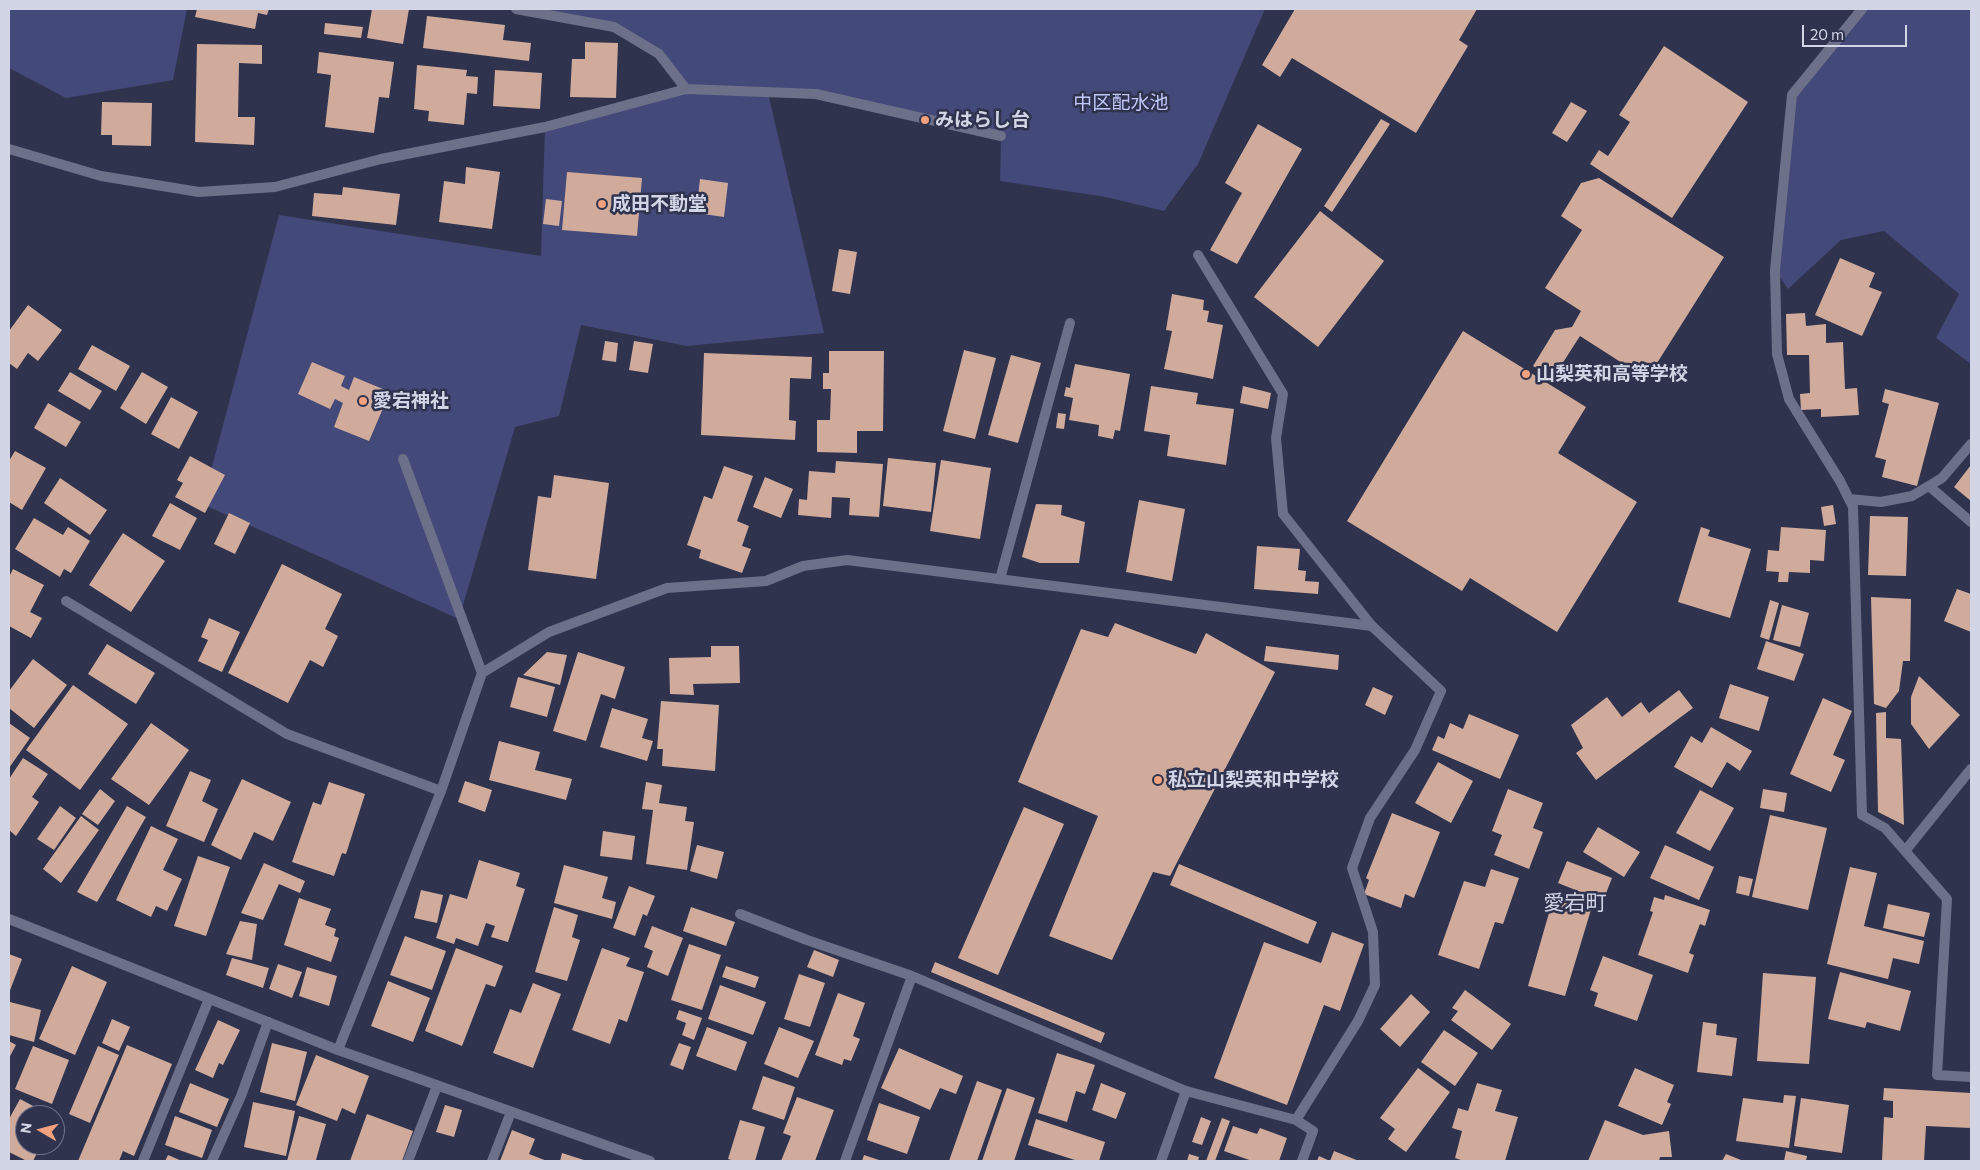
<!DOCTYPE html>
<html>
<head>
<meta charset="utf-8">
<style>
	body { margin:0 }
	#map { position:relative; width:1980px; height:1170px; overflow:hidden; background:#2f334e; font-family:Commissioner,sans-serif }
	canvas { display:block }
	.frame { position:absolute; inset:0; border:10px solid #d1d5e6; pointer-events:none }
	.north { position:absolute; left:15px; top:1105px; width:50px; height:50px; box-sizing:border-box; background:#2f334e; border:1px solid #70748b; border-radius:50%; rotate:278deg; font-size:14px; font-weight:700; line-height:20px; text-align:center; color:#d1d5e6 }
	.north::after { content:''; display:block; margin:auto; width:18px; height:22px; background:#f1a17e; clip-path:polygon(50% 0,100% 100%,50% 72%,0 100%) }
	.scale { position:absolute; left:1802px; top:25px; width:105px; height:22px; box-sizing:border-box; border:2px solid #d1d5e6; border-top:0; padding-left:6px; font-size:15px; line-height:18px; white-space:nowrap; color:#d1d5e6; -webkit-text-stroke:4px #2f334e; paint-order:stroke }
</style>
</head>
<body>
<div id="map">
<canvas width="1980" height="1170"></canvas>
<div class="frame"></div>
<div class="north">N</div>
<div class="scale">20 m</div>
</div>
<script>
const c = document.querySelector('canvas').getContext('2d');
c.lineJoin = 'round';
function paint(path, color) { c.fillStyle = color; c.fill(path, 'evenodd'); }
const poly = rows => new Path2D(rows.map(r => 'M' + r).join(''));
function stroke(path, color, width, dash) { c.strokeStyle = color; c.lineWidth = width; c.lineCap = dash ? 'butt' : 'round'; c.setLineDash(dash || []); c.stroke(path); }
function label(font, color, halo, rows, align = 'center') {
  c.font = font + ' Commissioner,"Noto Sans JP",sans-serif'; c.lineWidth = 5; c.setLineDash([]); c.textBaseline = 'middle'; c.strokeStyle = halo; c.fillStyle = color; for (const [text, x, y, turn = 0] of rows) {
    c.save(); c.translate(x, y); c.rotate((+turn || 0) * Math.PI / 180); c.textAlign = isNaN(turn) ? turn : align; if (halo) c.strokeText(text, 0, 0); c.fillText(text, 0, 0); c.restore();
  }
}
const green = poly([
	[9,9,187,9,173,80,66,98,9,68],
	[516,9,1265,9,1198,164,1164,211,1106,197,1000,181,1001,137,816,94,768,93,824,333,687,346,581,325,559,416,515,427,459,619,202,504,279,215,541,256,545,127,685,89,659,54,615,27],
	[1867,9,1971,9,1971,364,1936,338,1959,294,1884,231,1841,240,1788,289,1775,270,1792,95]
]);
const building = poly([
	[197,9,269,9,267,15,258,13,255,29,195,17],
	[372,9,409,9,403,44,367,38],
	[1295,9,1477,9,1459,40,1468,46,1416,133,1292,58,1280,77,1262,65],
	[427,16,505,25,503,40,531,43,529,61,423,48],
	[325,23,363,27,361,38,324,34],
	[585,42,618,43,616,98,570,97,572,59,585,59],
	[197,44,262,45,262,64,239,63,238,117,255,117,254,145,195,142],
	[1664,46,1748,102,1672,218,1590,164,1599,150,1608,156,1630,122,1619,115],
	[319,52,394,62,389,98,379,97,374,133,325,127,331,75,317,73],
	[417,65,467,70,466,76,478,77,477,94,467,93,464,125,428,121,429,111,414,109],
	[495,70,542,73,540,109,493,106],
	[102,102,152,103,151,146,112,145,112,135,101,135],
	[1571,102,1587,111,1567,142,1552,133],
	[1381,119,1390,124,1332,212,1324,206],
	[1258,124,1302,149,1237,264,1210,250,1242,193,1225,183],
	[466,167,500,172,492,229,439,222,444,181,465,184],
	[567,172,642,178,637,236,562,230],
	[1599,178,1724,257,1647,379,1580,336,1553,378,1533,366,1555,330,1572,327,1581,311,1545,288,1582,230,1561,216,1581,183],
	[700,179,728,183,724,217,696,213],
	[343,187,400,194,396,225,312,216,314,193,342,195],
	[546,199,562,201,559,226,543,224],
	[1320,211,1384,261,1318,347,1254,297],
	[839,249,857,252,850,294,832,291],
	[1840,258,1875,273,1869,287,1882,292,1862,336,1815,315],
	[1172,294,1204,300,1203,310,1209,311,1207,322,1223,325,1213,379,1164,369,1172,331,1166,330],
	[28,305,62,330,38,361,28,353,17,369,9,363,9,331],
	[1805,313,1806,326,1826,324,1826,343,1843,342,1845,389,1857,388,1859,415,1821,417,1821,409,1801,410,1800,394,1810,393,1809,355,1787,355,1786,314],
	[1463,331,1586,407,1558,453,1637,502,1557,632,1470,578,1462,591,1347,521],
	[605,341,618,343,616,362,602,360],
	[634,341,653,344,648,373,629,370],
	[92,345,130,366,116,391,78,369],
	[964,350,996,358,975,439,943,431],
	[829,351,884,351,883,431,857,431,857,453,817,452,817,420,830,420,831,389,823,389,823,373,829,373],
	[704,353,812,357,811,379,790,378,789,420,796,421,795,440,701,435],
	[1011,355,1041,363,1018,443,988,435],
	[312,362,345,376,341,386,349,390,354,377,390,392,369,441,334,427,343,403,335,399,330,409,298,394],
	[1075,364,1130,374,1120,431,1115,430,1113,439,1098,436,1099,425,1069,420,1073,398,1064,396,1066,387,1070,388],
	[70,372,102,391,90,410,58,391],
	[142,372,168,387,146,424,120,408],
	[1151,386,1198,393,1196,404,1234,409,1226,465,1167,456,1170,435,1144,431],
	[1243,386,1271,393,1268,409,1240,403],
	[1885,389,1939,403,1917,486,1882,477,1886,460,1875,457,1889,404,1882,402],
	[171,397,198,412,179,449,151,434],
	[48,403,81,422,66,447,34,428],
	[1058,413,1066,414,1064,429,1056,428],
	[15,451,46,468,22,510,9,502,9,461],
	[190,456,225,475,205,513,175,497,183,483,177,480],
	[888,458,936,463,931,512,883,506],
	[941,460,991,468,980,539,930,531],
	[836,461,883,464,879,517,849,515,850,498,832,497,831,518,798,515,799,499,807,500,809,471,835,473],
	[1971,465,1971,501,1954,487],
	[724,466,753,476,737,521,749,526,742,546,751,549,742,573,699,558,701,550,687,545,704,496,712,499],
	[554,475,609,483,596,579,528,570,538,496,551,498],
	[765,477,793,489,781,518,753,507],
	[60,478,107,510,90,535,44,503],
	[1139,500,1185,509,1172,581,1126,572],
	[170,503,197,518,180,550,152,536],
	[1036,504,1062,505,1061,515,1085,522,1079,563,1040,563,1022,557],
	[1833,505,1836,524,1824,526,1821,507],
	[229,513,250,523,235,554,214,544],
	[1870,516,1908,517,1906,576,1868,575],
	[34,518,63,535,68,527,90,541,71,573,64,569,60,577,15,549],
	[1701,527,1710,530,1708,536,1751,549,1730,618,1678,602],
	[1781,527,1826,530,1824,561,1810,560,1810,573,1789,572,1788,582,1778,582,1779,572,1766,571,1768,550,1779,551],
	[123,533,165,561,131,612,89,585],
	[1257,546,1300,549,1298,570,1306,571,1305,581,1319,582,1318,594,1254,589],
	[282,564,342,594,325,629,338,636,323,667,310,660,288,703,228,673],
	[13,569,44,585,30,612,42,618,31,638,9,626,9,577],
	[1957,589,1971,594,1971,632,1944,621],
	[1871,597,1911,599,1910,661,1903,661,1899,691,1886,708,1874,704],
	[1770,600,1779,603,1769,640,1760,637],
	[1782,605,1809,613,1800,647,1773,640],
	[209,618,240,632,222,672,198,661,208,640,201,637],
	[1115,623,1196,654,1206,633,1275,672,1170,876,1153,872,1112,960,1049,936,1098,816,1018,782,1081,629,1108,637],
	[1766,641,1804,654,1794,681,1757,669],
	[107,644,155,673,136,704,88,674],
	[711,646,739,646,740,683,693,684,694,695,670,694,669,658,711,657],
	[1266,646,1339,655,1338,670,1264,661],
	[547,652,567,655,560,685,523,675],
	[578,652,625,667,615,699,601,694,586,741,553,731],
	[33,659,67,685,34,728,9,708,9,691],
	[1919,676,1960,715,1929,749,1911,724,1911,697],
	[518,677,555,687,547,717,510,707],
	[1730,684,1769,697,1759,731,1719,718],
	[73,685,128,724,80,790,26,750],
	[1373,687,1393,696,1385,715,1365,705],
	[1679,690,1693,708,1596,780,1576,753,1583,748,1571,725,1607,697,1622,717,1641,702,1649,713],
	[1823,698,1852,711,1833,755,1845,760,1831,792,1790,774],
	[661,701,719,705,715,771,662,766,663,749,657,749],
	[612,708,648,719,642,738,653,741,647,761,600,747],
	[1886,712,1886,738,1901,739,1904,825,1878,812,1876,713],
	[1469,714,1519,735,1500,779,1432,750,1438,736,1444,739,1450,723,1463,729],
	[9,723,30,738,9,768],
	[151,723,189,750,149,805,111,779],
	[1711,727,1752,751,1740,771,1727,762,1712,788,1674,767,1691,736,1702,743],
	[499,741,540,752,535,770,572,779,566,800,489,780],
	[23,758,48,774,32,797,39,802,16,836,9,830,9,779],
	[1438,762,1473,781,1451,823,1415,803],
	[190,771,211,780,202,801,218,809,204,842,166,826],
	[242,779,291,802,273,841,254,832,241,860,211,845],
	[465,781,492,790,485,812,458,802],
	[329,782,365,794,346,854,342,853,334,876,292,862,313,802,321,805],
	[646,782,662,785,659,803,687,807,685,821,694,822,687,870,646,864,653,810,642,809],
	[100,789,115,801,98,825,82,814],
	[1508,789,1543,803,1533,828,1543,832,1529,869,1494,855,1502,835,1492,831],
	[1763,789,1787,793,1784,812,1760,808],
	[1700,790,1734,808,1710,851,1676,833],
	[60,806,76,818,54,850,37,839],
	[127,806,146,817,97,902,77,892],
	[1024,807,1064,824,998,975,958,958],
	[1392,813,1440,832,1414,898,1405,894,1401,908,1364,894,1369,880,1366,878],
	[1770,815,1827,828,1808,910,1752,897],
	[81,816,99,830,61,883,43,869],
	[151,826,178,839,163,870,182,879,167,911,156,906,151,917,116,900],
	[1598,827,1640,852,1624,877,1583,852],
	[603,831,635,836,632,860,600,856],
	[697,845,724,852,717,879,690,871],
	[1665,845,1714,867,1699,900,1650,878],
	[198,856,230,867,206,936,174,926],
	[479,860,520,873,516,886,525,889,508,942,491,937,495,926,486,923,478,946,456,938,454,944,436,938,450,894,467,899],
	[1567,861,1612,878,1603,901,1558,883],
	[264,863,305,881,300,893,279,884,263,920,241,913],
	[1179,864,1317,922,1308,944,1170,885],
	[564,865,608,877,602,898,616,902,612,919,554,903],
	[1850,867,1877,873,1864,926,1924,941,1919,964,1893,958,1888,979,1827,964],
	[1491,869,1519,878,1503,924,1495,922,1479,969,1438,955,1464,881,1485,887],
	[1739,876,1753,879,1749,896,1736,893],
	[629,886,655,896,647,916,643,914,635,936,613,928],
	[421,890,443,895,437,923,414,918],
	[1555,892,1593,903,1565,996,1528,986],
	[1665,895,1710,910,1705,926,1700,924,1689,953,1694,955,1688,973,1638,955,1653,912,1650,911,1654,897,1664,900],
	[299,898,331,909,325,925,336,929,334,936,339,938,331,962,284,945],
	[1888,904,1930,913,1924,937,1883,928],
	[554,907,578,915,572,937,580,940,567,981,535,972],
	[691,907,735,922,726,946,683,931],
	[240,921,257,924,252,960,226,954],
	[652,926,683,938,668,976,647,967,653,951,644,947],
	[1332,932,1364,944,1340,1011,1324,1005,1287,1105,1214,1078,1264,942,1321,963],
	[405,936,446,951,432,990,390,975],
	[689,944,721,955,702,1010,671,1000],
	[456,948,503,966,495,987,486,984,462,1046,425,1031],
	[602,948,630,958,626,966,644,972,627,1022,619,1019,610,1044,572,1030],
	[814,950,839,960,833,977,807,967],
	[9,954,22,959,9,993],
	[1603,956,1653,975,1637,1021,1594,1006,1598,993,1590,990],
	[232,958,269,968,263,988,226,975],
	[935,962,1105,1033,1101,1043,931,972],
	[278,964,302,972,292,998,269,989],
	[72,966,107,982,75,1055,39,1039],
	[726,966,759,977,755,988,722,977],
	[307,967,337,976,329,1006,299,996],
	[1840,972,1911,991,1900,1031,1867,1022,1865,1028,1828,1019],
	[1763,973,1816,977,1809,1064,1757,1061],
	[799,974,825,983,810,1027,784,1019],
	[388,981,430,998,413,1042,371,1026],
	[533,983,561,994,533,1068,493,1053,510,1009,521,1013],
	[720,985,766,1002,753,1035,708,1019],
	[1465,990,1511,1024,1492,1050,1451,1020,1458,1011,1452,1008],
	[838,993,865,1003,853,1036,860,1039,851,1061,844,1059,842,1065,815,1055],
	[1411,994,1430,1012,1400,1047,1380,1029],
	[10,1002,41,1010,34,1042,9,1035],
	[679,1010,702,1018,694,1040,682,1035,686,1023,676,1019],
	[112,1019,130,1027,119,1051,102,1043],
	[218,1020,240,1030,223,1065,219,1063,213,1078,195,1070],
	[1703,1022,1717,1024,1716,1035,1737,1038,1732,1076,1697,1072],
	[707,1027,747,1042,736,1071,696,1056],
	[779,1027,814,1041,798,1078,764,1064],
	[1444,1030,1478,1053,1455,1086,1421,1062],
	[9,1041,16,1045,9,1058],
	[272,1043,307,1052,295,1101,260,1092],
	[679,1043,691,1047,683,1070,670,1065],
	[127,1045,172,1064,134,1156,123,1151,119,1161,78,1161],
	[33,1046,69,1060,52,1104,15,1089],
	[98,1046,119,1055,90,1123,69,1114],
	[899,1048,963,1076,956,1094,940,1088,930,1110,881,1088],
	[1057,1053,1095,1065,1085,1094,1076,1091,1067,1122,1038,1113],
	[316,1055,369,1076,355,1114,342,1108,337,1121,296,1105],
	[1418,1068,1450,1092,1406,1152,1388,1139,1395,1129,1380,1118],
	[1635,1068,1674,1085,1667,1102,1671,1104,1662,1125,1618,1106],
	[763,1076,795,1087,784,1120,752,1109],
	[977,1081,1002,1090,977,1161,949,1161],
	[190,1083,229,1099,217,1127,179,1112],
	[1101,1083,1126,1093,1116,1119,1092,1110],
	[1477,1083,1502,1090,1495,1111,1518,1117,1505,1161,1464,1161,1455,1158,1462,1131,1452,1128,1458,1108,1468,1111],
	[1007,1088,1035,1098,1014,1161,982,1161],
	[1884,1088,1971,1093,1971,1128,1926,1126,1924,1161,1882,1161,1884,1117,1893,1118,1893,1101,1883,1100],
	[1784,1095,1796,1096,1789,1148,1736,1141,1743,1098,1783,1103],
	[797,1097,834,1110,815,1161,781,1161,791,1136,783,1133],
	[1801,1098,1849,1105,1842,1153,1794,1146],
	[20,1099,50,1115,25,1115,25,1145,41,1145,33,1161,27,1161,9,1152,9,1119],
	[253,1102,295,1111,286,1156,244,1147],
	[879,1103,920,1117,907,1154,867,1140],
	[445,1105,462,1110,454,1137,436,1132],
	[367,1114,413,1131,402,1161,350,1161],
	[175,1116,212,1130,202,1158,165,1145],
	[299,1116,326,1124,316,1160,319,1161,287,1161],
	[1201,1117,1211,1121,1202,1145,1192,1142],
	[1222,1118,1230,1121,1215,1161,1206,1161],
	[1036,1119,1105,1142,1099,1161,1078,1161,1028,1145],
	[740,1120,765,1127,755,1161,735,1161,728,1159],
	[1605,1120,1643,1135,1669,1131,1672,1157,1660,1157,1659,1161,1588,1161],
	[1233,1126,1257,1134,1260,1128,1287,1138,1279,1161,1252,1161,1224,1151],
	[512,1130,535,1139,529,1154,547,1161,500,1161],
	[1334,1151,1359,1161,1317,1161,1319,1156,1330,1161],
	[1786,1151,1807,1156,1806,1161,1784,1161],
	[562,1153,587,1161,560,1161],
	[1189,1154,1199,1157,1198,1161,1187,1161],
	[1726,1154,1741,1160,1740,1161,1722,1161],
	[168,1155,182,1161,165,1161],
	[864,1155,882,1161,862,1161]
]);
const service = poly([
	[1862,9,1792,95,1775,270,1777,354,1789,399,1840,481,1853,507,1862,815,1885,828,1947,899,1937,1075,1971,1077],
	[1929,486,1971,522],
	[1849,499,1881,502,1912,496,1942,478,1971,444],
	[1000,579,1070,323],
	[66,601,287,734,441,791],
	[1905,851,1971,769],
	[740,914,807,940,912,976,1186,1091,1296,1120,1358,1021,1375,985,1373,932,1352,868,1370,818,1415,750,1441,691,1372,626,1283,514,1276,438,1283,394,1198,255],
	[1296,1120,1313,1131,1302,1161],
	[143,1161,209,999],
	[212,1161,241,1096,268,1022],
	[408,1161,437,1086],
	[492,1161,511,1112],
	[845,1161,912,976]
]);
const minor = poly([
	[516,9,614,27,659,54,686,89],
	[9,149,101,176,199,192,275,187,381,159,545,127,686,89,816,94,1001,136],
	[403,459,482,673],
	[9,919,338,1050,650,1161],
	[338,1050,441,791,482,673,549,632,667,588,766,581,803,566,847,560,1372,626],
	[1161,1161,1186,1091]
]);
const markers = [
	[925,120,5,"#f1a17e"],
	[602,204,5,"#f1a17e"],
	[1526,374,5,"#f1a17e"],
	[363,401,5,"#f1a17e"],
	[1158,780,5,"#f1a17e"]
];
const parkNames = [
	["中区配水池",1121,103]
];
const poiNames = [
	["みはらし台",935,120],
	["成田不動堂",612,204],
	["山梨英和高等学校",1536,374],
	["愛宕神社",373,401],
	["私立山梨英和中学校",1168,780]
];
const quarterNames = [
	["愛宕町",1575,903]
];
paint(green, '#434978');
paint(building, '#d0ab9c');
stroke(service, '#6c7089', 10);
stroke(minor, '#6c7089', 10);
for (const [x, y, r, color] of markers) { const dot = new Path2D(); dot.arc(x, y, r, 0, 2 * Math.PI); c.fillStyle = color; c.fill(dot); stroke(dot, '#2f334e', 2); }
label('19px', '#bfc8f9', '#2f334e', parkNames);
label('bold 19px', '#d1d5e6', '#2f334e', poiNames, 'left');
label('21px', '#d1d5e6', '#2f334e', quarterNames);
</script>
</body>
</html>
